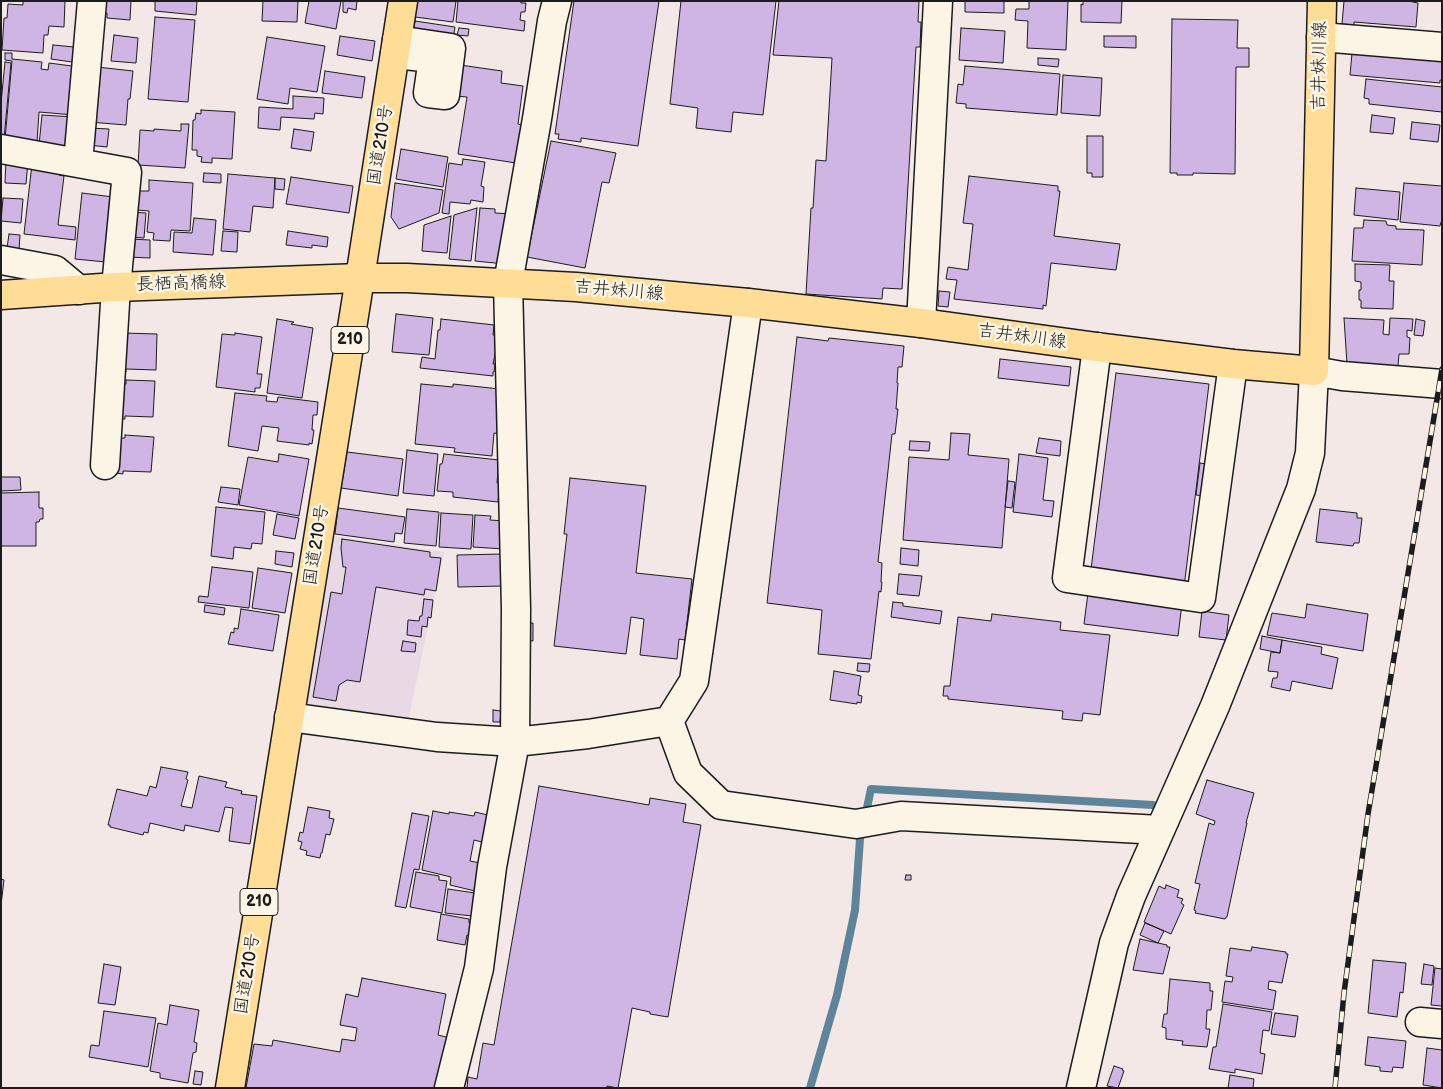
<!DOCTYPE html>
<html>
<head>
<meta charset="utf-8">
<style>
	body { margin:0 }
	#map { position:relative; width:1443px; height:1089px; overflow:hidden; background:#f3e8e5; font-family:"Balsamiq Sans",sans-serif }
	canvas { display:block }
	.frame { position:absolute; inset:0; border:2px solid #1c1c1c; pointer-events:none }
</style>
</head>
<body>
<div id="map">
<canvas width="1443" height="1089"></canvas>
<div class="frame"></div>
</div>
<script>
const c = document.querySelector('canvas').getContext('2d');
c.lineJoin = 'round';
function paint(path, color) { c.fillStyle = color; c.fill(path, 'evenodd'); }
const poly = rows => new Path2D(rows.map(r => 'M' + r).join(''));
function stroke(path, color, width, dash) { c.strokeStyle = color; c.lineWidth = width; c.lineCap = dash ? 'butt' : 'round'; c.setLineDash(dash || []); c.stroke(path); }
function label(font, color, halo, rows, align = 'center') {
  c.font = font + ' "Balsamiq Sans","Klee One",sans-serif'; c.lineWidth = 5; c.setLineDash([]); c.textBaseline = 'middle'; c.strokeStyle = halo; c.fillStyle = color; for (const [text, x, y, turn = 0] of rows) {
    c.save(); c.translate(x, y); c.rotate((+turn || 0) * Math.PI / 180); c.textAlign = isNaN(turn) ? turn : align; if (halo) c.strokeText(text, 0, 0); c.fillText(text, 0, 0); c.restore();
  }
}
const built = poly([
	[331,536,444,552,408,721,312,708,303,696]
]);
const stream = poly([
	[865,817,871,789,1153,805],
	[810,1088,837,995,855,910,860,839,863,828]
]);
const building = poly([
	[23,1,65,1,64,27,49,26,48,35,44,35,43,53,2,50,4,18,7,18,8,4,23,5,23,1],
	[99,1,131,1,130,20,107,18,107,13,98,12,99,1],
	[155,1,197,1,196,15,155,11,155,1],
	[263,1,296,1,298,2,297,22,262,21,263,1],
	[309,1,341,1,336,29,305,23,309,1],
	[343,1,357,1,356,10,348,8,347,13,343,12,343,1],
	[417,1,456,1,453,22,415,17,417,1],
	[458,1,521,1,521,3,526,3,525,12,521,12,520,20,525,21,524,31,456,22,458,1],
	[574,1,659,1,638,146,581,138,581,142,558,139,559,134,555,134,574,1],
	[681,1,776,1,763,115,733,112,731,132,696,128,698,108,670,104,681,1],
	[779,1,919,1,918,22,921,22,920,47,916,47,902,289,883,288,882,299,806,294,811,208,813,208,816,160,826,161,832,58,773,55,779,1],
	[965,1,1004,1,1004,13,965,12,965,1],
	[1029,1,1068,1,1066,50,1027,48,1028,21,1015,20,1016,9,1029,9,1029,1],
	[1083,1,1122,1,1121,23,1081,22,1081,4,1083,5,1083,1],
	[1344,1,1408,1,1418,3,1416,27,1354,22,1354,25,1342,24,1344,1],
	[155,17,195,20,188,102,148,99,155,17],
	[1172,19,1238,20,1237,48,1249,48,1249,67,1236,67,1235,174,1193,173,1193,175,1177,175,1177,173,1170,173,1172,19],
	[415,21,455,27,452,46,412,40,415,21],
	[459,28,469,29,468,36,457,35,459,28],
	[961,28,1005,31,1003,63,959,60,961,28],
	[114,35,138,38,136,63,111,61,114,35],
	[340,36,375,41,372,61,337,55,340,36],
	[1104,36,1136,36,1136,48,1104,47,1104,36],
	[267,37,325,46,317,92,290,88,288,104,257,99,267,37],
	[53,45,74,47,72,62,51,59,53,45],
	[5,53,12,53,12,59,42,62,41,69,48,70,49,63,72,66,72,72,79,72,74,115,39,112,37,142,5,139,12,61,5,60,5,53],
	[1352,53,1442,60,1442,80,1440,80,1440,83,1350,75,1352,53],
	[1038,58,1059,59,1058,67,1038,65,1038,58],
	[5,62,11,63,4,139,1,139,1,103,5,62],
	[460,65,502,71,501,83,523,86,518,124,522,125,516,163,458,154,467,97,455,96,460,65],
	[965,66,1060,74,1057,115,966,108,966,104,956,103,958,84,963,85,965,66],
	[97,67,133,71,130,99,128,99,126,125,89,122,97,67],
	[325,71,365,77,362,98,322,93,325,71],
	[1063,75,1102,78,1100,116,1061,113,1063,75],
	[1366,79,1442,87,1442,112,1369,104,1369,99,1364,98,1366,79],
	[293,96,324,98,323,114,315,113,314,119,281,117,280,130,258,128,259,107,293,109,293,96],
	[201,110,235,112,232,159,212,158,212,163,201,162,202,157,197,156,197,150,192,150,193,120,195,120,196,113,201,114,201,110],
	[42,115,74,117,71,150,39,145,42,115],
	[1372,115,1395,118,1393,134,1370,132,1372,115],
	[1412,122,1440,125,1438,142,1410,139,1412,122],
	[181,124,189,124,185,168,138,165,140,130,154,131,154,129,181,131,181,124],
	[89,128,109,129,107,147,88,145,89,128],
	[294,129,314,132,311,151,291,148,294,129],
	[1087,136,1103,136,1103,177,1092,177,1092,173,1087,173,1087,136],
	[551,141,616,153,609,183,602,182,585,268,527,257,551,141],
	[401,149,448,157,443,187,396,179,401,149],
	[6,159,28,161,26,184,5,183,6,159],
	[463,159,485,162,481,186,484,187,483,202,471,200,470,204,450,202,449,214,442,213,449,163,462,165,463,159],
	[32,164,60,167,59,175,64,176,58,225,76,227,75,240,24,234,32,164],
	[204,173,221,174,221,183,203,182,204,173],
	[228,174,275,178,273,208,253,206,250,232,223,229,228,174],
	[969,176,1058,186,1058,191,1060,191,1054,236,1120,244,1116,270,1051,263,1046,306,1043,305,1043,309,954,299,957,280,946,279,948,267,968,270,973,224,963,223,969,176],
	[291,177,353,186,349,213,286,204,291,177],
	[275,178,285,179,284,190,275,189,275,178],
	[149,180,193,183,190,231,171,230,170,241,153,240,154,233,147,232,149,211,137,210,138,191,149,191,149,180],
	[395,183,443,190,439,213,399,229,391,217,395,183],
	[1404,183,1442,186,1442,223,1441,222,1440,226,1400,222,1404,183],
	[1356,188,1400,192,1398,220,1354,215,1356,188],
	[82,193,113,197,106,262,75,259,82,193],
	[3,198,23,199,21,223,1,221,3,198],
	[477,208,471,261,449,259,454,215,477,208],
	[480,208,495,209,495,213,512,214,505,264,475,261,480,208],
	[131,212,146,213,144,238,129,237,131,212],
	[451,216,447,253,422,251,424,225,451,216],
	[194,218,216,220,213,255,173,252,174,232,192,233,194,218],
	[1364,220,1386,221,1387,225,1396,226,1396,229,1424,230,1422,265,1352,261,1354,228,1363,228,1364,220],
	[223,231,238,232,237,252,221,251,223,231],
	[288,231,328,237,327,247,312,245,312,248,286,245,288,231],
	[9,234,20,235,19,250,7,248,9,234],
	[129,239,150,240,150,258,128,257,129,239],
	[1355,264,1390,265,1389,281,1394,281,1393,309,1361,308,1361,300,1359,300,1359,290,1361,290,1361,282,1355,281,1355,264],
	[939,291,950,292,948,307,938,306,939,291],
	[396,314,433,318,429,355,392,352,396,314],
	[1344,318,1384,320,1383,334,1389,335,1390,318,1413,319,1412,331,1407,330,1407,337,1410,338,1409,354,1399,354,1398,366,1347,364,1344,318],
	[277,319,294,322,291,324,313,328,302,398,267,393,277,319],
	[441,319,494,325,493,335,497,336,496,344,497,345,493,364,495,364,494,372,493,372,493,376,420,368,422,357,435,359,438,330,440,330,441,319],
	[1416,319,1425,321,1423,336,1414,335,1416,319],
	[123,333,157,334,156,370,126,369,126,372,118,372,123,333],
	[235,333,262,337,257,374,262,374,260,388,255,388,255,392,216,387,222,334,235,335,235,333],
	[797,337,828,341,829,338,904,346,902,367,898,367,897,383,898,383,896,409,898,409,895,434,892,434,878,562,882,563,881,582,882,582,881,592,879,591,871,659,818,654,822,610,767,603,797,337],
	[1000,359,1071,367,1069,386,998,378,1000,359],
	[1116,373,1209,384,1178,636,1084,624,1116,373],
	[126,380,155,381,153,417,125,416,125,419,117,419,118,405,123,405,124,384,126,384,126,380],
	[421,384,453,387,453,384,500,389,501,434,494,433,492,456,454,452,455,448,415,444,421,384],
	[235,393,267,396,266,401,277,402,278,397,318,402,317,415,313,415,312,430,314,430,312,444,309,443,309,445,277,441,279,428,262,426,258,451,228,446,235,393],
	[951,433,970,434,968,455,1009,459,1002,548,903,540,909,457,949,460,951,433],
	[125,435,154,437,151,472,123,471,123,474,116,473,119,438,125,438,125,435],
	[1039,438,1061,441,1060,456,1036,453,1039,438],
	[910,441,930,442,929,451,909,450,910,441],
	[407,450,438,454,434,496,403,493,407,450],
	[347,452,403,459,398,496,341,488,347,452],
	[279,454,309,459,299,516,239,505,248,457,278,462,279,454],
	[444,454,499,460,497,483,500,483,498,502,453,497,453,492,437,491,440,464,442,464,444,454],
	[1019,454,1048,458,1043,500,1054,501,1052,517,1013,512,1019,454],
	[1200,463,1226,467,1222,498,1196,495,1200,463],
	[1,477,20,477,21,490,1,491,1,477],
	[570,478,646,486,636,573,692,579,685,640,679,639,677,659,640,655,644,619,631,617,626,654,554,646,567,534,564,534,570,478],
	[1008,481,1015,482,1012,508,1005,507,1008,481],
	[221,487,240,489,238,505,218,502,221,487],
	[39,492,39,508,43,508,43,519,40,519,39,522,36,522,36,546,1,546,1,493,39,492],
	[216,507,265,512,262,544,252,543,251,549,234,547,233,559,211,556,216,507],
	[338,508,405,517,402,534,395,533,394,542,335,534,338,508],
	[407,509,439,512,436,546,404,543,407,509],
	[1320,509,1357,513,1357,518,1362,518,1359,543,1354,543,1353,546,1316,542,1320,509],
	[441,513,473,515,471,549,439,547,441,513],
	[277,514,299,518,295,539,273,535,277,514],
	[475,515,491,516,490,520,505,521,504,549,473,547,475,515],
	[342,539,430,552,430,557,441,558,436,591,425,589,424,595,376,587,360,682,347,680,339,685,336,701,313,697,331,592,342,594,346,567,343,567,341,548,342,539],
	[901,548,919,550,918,566,900,564,901,548],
	[276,551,294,553,292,567,275,564,276,551],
	[503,554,503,586,458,587,457,555,503,554],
	[212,567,253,572,249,608,198,602,199,596,208,597,212,567],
	[258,568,292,573,285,613,252,608,258,568],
	[899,574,922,576,919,596,897,594,899,574],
	[424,599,433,600,431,618,428,617,427,627,422,626,421,637,407,635,408,620,419,621,420,616,422,616,424,599],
	[893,602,903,603,903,606,942,611,940,624,891,617,893,602],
	[1307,604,1368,614,1363,651,1267,635,1272,613,1305,618,1307,604],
	[205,605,225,608,224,615,204,612,205,605],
	[241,609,279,615,273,651,228,644,231,632,234,633,234,628,238,629,241,609],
	[1202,611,1229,615,1226,640,1199,637,1202,611],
	[992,614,1061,622,1060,630,1110,635,1100,715,1083,713,1082,721,1062,719,1063,711,948,699,948,696,943,696,944,686,950,686,958,617,991,621,992,614],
	[527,623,533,623,533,641,527,640,527,623],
	[1262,636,1282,640,1280,653,1260,649,1262,636],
	[1282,640,1322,647,1321,654,1338,658,1332,689,1292,681,1290,691,1271,687,1273,678,1277,678,1278,672,1268,671,1271,652,1280,653,1282,640],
	[403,641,416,643,415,652,401,651,403,641],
	[858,663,870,664,869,672,857,671,858,663],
	[834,671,861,676,858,695,862,696,861,703,857,702,857,704,830,700,834,671],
	[493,710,501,711,500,722,493,722,493,710],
	[161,767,188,772,186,779,188,780,181,806,192,808,199,776,227,782,225,787,242,791,241,794,257,796,250,844,229,841,233,808,225,807,219,832,185,825,184,831,150,823,148,833,144,832,143,835,110,827,110,825,108,825,117,789,147,796,150,786,156,788,161,767],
	[1207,780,1254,793,1246,823,1247,823,1227,917,1226,917,1225,919,1195,913,1196,911,1194,910,1200,884,1195,883,1209,823,1214,825,1215,821,1196,814,1207,780],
	[539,786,649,805,650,798,686,804,683,822,701,825,668,1017,650,1014,650,1012,632,1008,618,1088,607,1086,607,1088,467,1088,468,1077,477,1079,483,1043,494,1045,539,786],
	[308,807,330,811,329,818,334,819,330,835,326,834,322,853,321,853,320,858,306,855,307,851,300,849,302,842,298,841,300,832,303,833,308,807],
	[433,811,449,814,449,812,474,816,475,812,492,816,486,843,474,840,470,861,480,863,475,891,450,885,451,877,422,870,433,811],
	[412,813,429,816,419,870,414,869,406,908,395,906,412,813],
	[416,872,439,876,439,880,447,881,442,913,410,907,416,872],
	[906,875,911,875,911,880,905,880,906,875],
	[1,879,4,880,1,905,1,879],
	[1166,885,1179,890,1177,897,1183,899,1181,903,1184,905,1171,934,1144,922,1159,886,1165,889,1166,885],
	[448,889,475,893,472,916,445,913,448,889],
	[441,914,469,919,469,923,471,923,469,936,467,935,465,945,437,940,441,914],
	[1145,923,1164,931,1158,943,1140,935,1145,923],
	[1140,939,1167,945,1167,947,1170,947,1163,974,1133,970,1140,939],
	[1252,947,1286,952,1286,954,1288,954,1282,983,1269,981,1268,989,1276,991,1273,1010,1222,1002,1225,981,1232,982,1233,977,1226,976,1230,948,1251,951,1252,947],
	[1373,960,1406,963,1403,993,1400,992,1397,1017,1368,1013,1373,960],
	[104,964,121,967,115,1005,98,1003,104,964],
	[1424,964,1434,966,1432,985,1421,984,1424,964],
	[1435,968,1442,969,1442,1006,1431,1005,1435,968],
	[362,978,446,994,438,1035,450,1038,434,1088,246,1088,254,1044,272,1046,273,1040,340,1052,342,1039,355,1041,357,1028,340,1025,346,994,358,997,362,978],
	[1170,979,1210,983,1210,991,1213,991,1211,1010,1207,1010,1206,1029,1210,1029,1207,1047,1182,1045,1183,1041,1166,1039,1166,1028,1162,1027,1164,1014,1167,1014,1170,979],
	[1223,1004,1272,1012,1269,1031,1263,1030,1260,1053,1265,1054,1262,1074,1235,1069,1235,1073,1209,1069,1213,1047,1216,1047,1223,1004],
	[170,1005,199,1010,194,1042,197,1043,196,1052,193,1053,188,1083,160,1078,160,1073,150,1071,158,1023,167,1025,170,1005],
	[104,1011,156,1018,148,1067,89,1057,91,1045,99,1046,104,1011],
	[1275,1013,1298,1016,1295,1037,1271,1034,1275,1013],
	[1368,1037,1406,1041,1403,1068,1393,1067,1392,1072,1380,1071,1380,1067,1365,1065,1368,1037],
	[1427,1048,1442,1050,1442,1088,1423,1085,1427,1048],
	[1114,1066,1123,1069,1122,1070,1124,1071,1118,1088,1107,1086,1114,1066],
	[195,1071,203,1072,201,1085,193,1084,195,1071],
	[1230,1075,1254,1079,1253,1088,1228,1088,1230,1075]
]);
const minor = poly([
	[1321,37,1442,47],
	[395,54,433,58,428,93,445,95,451,48,397,40],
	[1,149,127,172,116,287,105,465],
	[78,163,92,1],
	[1,260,55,270,79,290],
	[921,323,938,1],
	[1097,347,1067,578,1201,598,1233,364],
	[289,717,437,737,515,742,588,734,669,721,694,681,748,303],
	[669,721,688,773,721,805,856,824,901,816,1160,830],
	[1420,1022,1442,1024],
	[449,1088,479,968,492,867,515,742,516,609,508,283,537,119,552,21,557,1],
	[1081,1088,1114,943,1131,896,1215,706,1301,489,1310,453,1314,371,1342,376,1442,384]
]);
const major = poly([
	[1,295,116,287,360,278,407,278,576,287,748,303,921,323,1097,347,1233,364,1314,371,1322,1]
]);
const highway = poly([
	[230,1088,360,278,403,1]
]);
const rail = poly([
	[1335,1088,1344,993,1368,814,1442,369]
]);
const shields = [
	[350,340,38],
	[259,902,38]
];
const shieldNames = [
	["210",350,340],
	["210",259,902]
];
const streetNames = [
	["吉井妹川線",1320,66,-89],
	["国道210号",381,145,-81],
	["長栖高橋線",181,284,-2],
	["吉井妹川線",619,291,5],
	["吉井妹川線",1022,337,8],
	["国道210号",317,545,-81],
	["国道210号",248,974,-81]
];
paint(built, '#e8d9e5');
stroke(stream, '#5d8498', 8);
paint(building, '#ceb5e4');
stroke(building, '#1c1c1c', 1);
stroke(minor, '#1c1c1c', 31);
stroke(major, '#1c1c1c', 31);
stroke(highway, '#1c1c1c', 31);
stroke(minor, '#fcf5e5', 28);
stroke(major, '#ffdd96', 28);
stroke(highway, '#ffdd96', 28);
stroke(rail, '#1c1c1c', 5.5);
stroke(rail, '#fcf5e5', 4, [11]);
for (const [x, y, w] of shields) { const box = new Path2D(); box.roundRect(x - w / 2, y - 13.5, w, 27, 4); c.fillStyle = '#fcf5e5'; c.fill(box); stroke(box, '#1c1c1c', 1); }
label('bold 16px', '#1c1c1c', null, shieldNames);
label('18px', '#1c1c1c', '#fcf5e5', streetNames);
</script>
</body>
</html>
